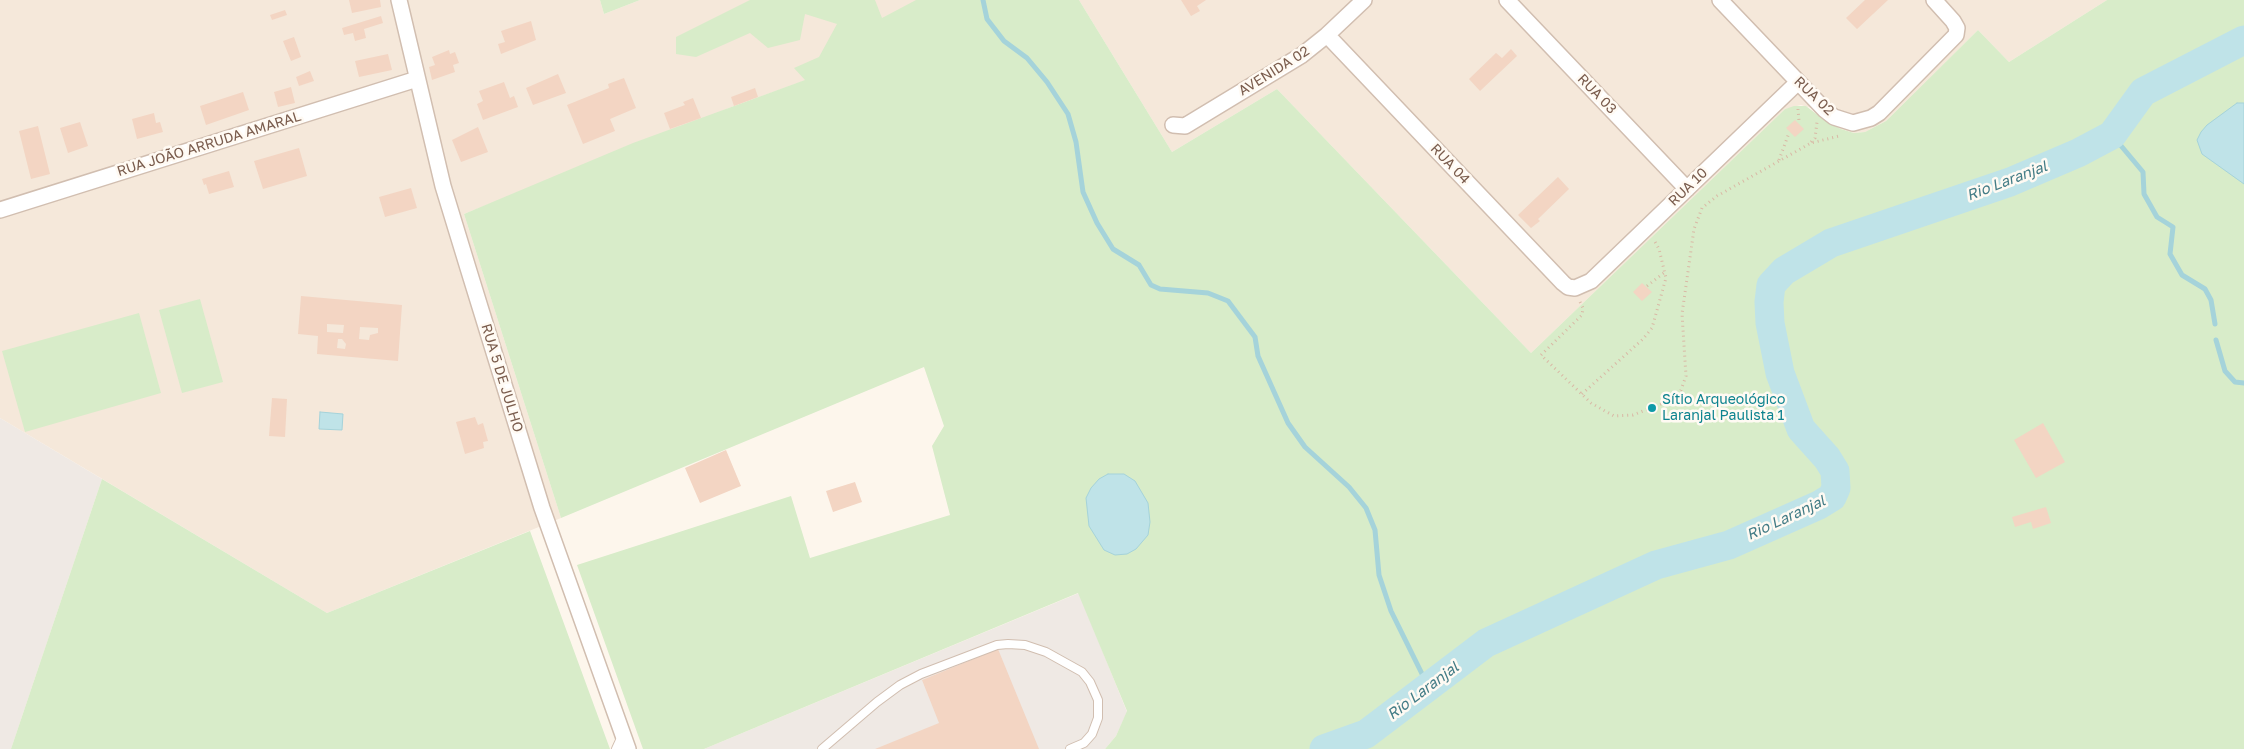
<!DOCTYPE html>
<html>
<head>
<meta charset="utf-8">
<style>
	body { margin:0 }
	canvas { display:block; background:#fdf6ec }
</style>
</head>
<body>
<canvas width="2244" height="749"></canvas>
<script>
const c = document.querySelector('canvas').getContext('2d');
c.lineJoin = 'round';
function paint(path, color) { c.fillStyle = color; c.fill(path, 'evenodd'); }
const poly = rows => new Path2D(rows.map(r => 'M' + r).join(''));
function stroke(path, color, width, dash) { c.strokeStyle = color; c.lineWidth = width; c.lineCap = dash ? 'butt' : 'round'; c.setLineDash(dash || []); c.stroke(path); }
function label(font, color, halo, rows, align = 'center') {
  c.font = font + ' "Golos Text",sans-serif'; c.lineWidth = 5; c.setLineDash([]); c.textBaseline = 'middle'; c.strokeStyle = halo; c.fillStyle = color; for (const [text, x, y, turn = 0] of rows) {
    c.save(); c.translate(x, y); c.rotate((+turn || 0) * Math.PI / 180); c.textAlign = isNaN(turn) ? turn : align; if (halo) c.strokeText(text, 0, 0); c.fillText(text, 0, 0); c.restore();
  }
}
const residential = poly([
	[0,0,600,0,604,14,640,0,935,0,946,30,734,106,464,214,561,518,327,613,0,418],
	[1079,0,2107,0,2009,62,1978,30,1886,121,1865,132,1854,133,1841,129,1824,120,1811,108,1801,105,1785,109,1531,353,1277,89,1172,152]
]);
const industrial = poly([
	[0,418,102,479,11,749,0,749],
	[1079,593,1127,712,1116,736,1105,749,704,749]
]);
const green = poly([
	[600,0,640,0,604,14],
	[750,0,875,0,882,18,916,0,1079,0,1172,152,1277,89,1531,353,1785,109,1794,106,1806,106,1824,120,1841,129,1854,133,1865,132,1886,121,1978,30,2009,62,2107,0,2244,0,2244,749,1105,749,1116,736,1127,711,1078,593,704,749,643,749,577,565,791,496,810,558,950,515,932,446,944,426,924,367,561,518,464,214,633,143,805,80,794,68,819,57,837,24,805,14,800,40,768,48,750,33,696,57,676,54,676,37],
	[200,299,223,382,182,393,159,310],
	[139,313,161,393,25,432,2,351],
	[102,479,327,613,530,531,610,749,11,749]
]);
const water = poly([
	[2237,103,2244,103,2244,184,2202,154,2197,140,2201,132,2207,125,2237,103],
	[320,412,343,414,342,430,319,429,320,412],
	[1108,474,1124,474,1135,481,1148,503,1150,522,1148,535,1136,549,1127,554,1115,555,1104,550,1089,526,1086,498,1091,488,1099,479,1108,474]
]);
const stream = poly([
	[983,0,987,19,1004,41,1027,58,1047,82,1068,114,1076,142,1083,192,1097,223,1113,249,1139,265,1151,285,1160,289,1208,293,1228,301,1255,337,1258,356,1288,423,1305,447,1349,487,1366,508,1375,530,1379,575,1391,611,1429,688],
	[2112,135,2143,172,2144,194,2157,217,2173,227,2170,254,2182,275,2205,289,2211,300,2215,324],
	[2216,340,2225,371,2235,382,2244,383]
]);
const river = poly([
	[1324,749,1366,734,1486,643,1656,565,1729,545,1819,505,1832,497,1836,488,1835,471,1827,458,1801,429,1780,373,1770,323,1769,302,1771,285,1784,271,1831,243,2010,182,2078,153,2112,135,2143,92,2244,40]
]);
const building = poly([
	[349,0,380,0,381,7,352,13],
	[1181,0,1206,0,1197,6,1200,11,1191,16],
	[1865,0,1888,0,1857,29,1846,18],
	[285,10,287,15,272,20,270,15],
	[381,16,383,23,364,29,366,38,355,41,353,33,344,35,342,28],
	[531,21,536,40,501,54,498,44,505,42,501,31],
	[294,37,301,57,291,61,283,41],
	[1511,49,1517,56,1480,91,1469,79,1496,53,1502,58],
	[449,50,450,54,455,52,459,63,453,65,455,72,432,80,429,67,435,65,432,57],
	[388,54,392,70,359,77,355,61],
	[310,71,314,81,299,86,296,77],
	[558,74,566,93,533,105,526,88],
	[624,78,636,108,610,119,615,131,583,144,567,105,609,88,608,84],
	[504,82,510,98,514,96,518,107,483,120,477,104,483,101,479,91],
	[291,87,295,103,278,107,274,92],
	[755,88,758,97,734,106,731,97],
	[243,92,249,110,206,125,200,106],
	[693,98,701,118,670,129,664,113,685,105,683,102],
	[154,113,156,123,160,122,163,132,137,139,132,119],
	[1795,120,1804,129,1795,137,1786,128],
	[80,122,88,146,68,153,60,128],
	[38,126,50,174,31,179,19,131],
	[478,127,488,152,461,162,452,140],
	[299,148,307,176,263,189,254,161],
	[229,171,234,187,209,194,206,184,204,185,202,179],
	[1558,177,1569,189,1538,219,1540,221,1531,228,1518,215],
	[411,188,417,208,385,217,379,197],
	[1642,283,1652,292,1642,301,1633,292],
	[301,296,402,305,398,361,317,354,318,336,298,334],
	[327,324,344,325,343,333,327,332],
	[360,327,378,328,378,333,370,335,369,340,359,339],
	[338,339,342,339,346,344,345,349,337,348],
	[272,398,287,399,285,437,269,436],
	[475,417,478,425,483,423,488,441,483,442,484,448,465,454,456,422],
	[2043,423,2065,462,2036,478,2014,440],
	[726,450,741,486,700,503,685,468],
	[855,482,862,502,833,512,826,491],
	[2046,507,2051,523,2033,529,2031,522,2015,527,2012,517],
	[998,649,1039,749,875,749,939,723,922,680]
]);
const path = poly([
	[1798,109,1799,121],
	[1811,142,1815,138,1817,122],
	[1779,160,1789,133],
	[1647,286,1665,272],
	[1580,302,1583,308,1582,315,1541,355,1591,403,1614,416,1633,415,1666,402,1676,396,1681,390,1686,376,1682,314,1694,229,1702,208,1717,196,1811,143,1839,136],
	[1582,394,1643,339,1652,328,1666,278,1659,249,1654,240]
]);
const service = poly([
	[616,749,622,736],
	[822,749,877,702,900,685,921,674,997,645,1008,644,1025,645,1046,652,1082,672,1090,682,1098,700,1098,718,1092,734,1084,743,1070,749]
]);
const minor = poly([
	[399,0,443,186,468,268,542,508,628,749],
	[1507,0,1687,189],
	[1720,0,1825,110,1834,117,1853,123,1871,118,1879,113,1956,35,1957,28,1953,21,1934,0],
	[1327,35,1563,283,1568,287,1575,288,1591,281,1798,82],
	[1173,125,1185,126,1302,55,1327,35,1364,0],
	[0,210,417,79]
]);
const markers = [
	[1652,408,5,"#0f9aa8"]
];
const streetNames = [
	["AVENIDA 02",1274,71,-32],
	["RUA 03",1597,94,46],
	["RUA 02",1814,96,44],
	["RUA JOÃO ARRUDA AMARAL",209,144,-17],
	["RUA 04",1450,164,46],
	["RUA 10",1688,187,-44],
	["RUA 5 DE JULHO",502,378,73]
];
const cultureNames = [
	["Sítio Arqueológico",1662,400],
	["Laranjal Paulista 1",1662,416]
];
const waterNames = [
	["Rio Laranjal",2007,181,-21],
	["Rio Laranjal",1786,518,-25],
	["Rio Laranjal",1423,691,-37]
];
paint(residential, '#f5e8da');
paint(industrial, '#efe9e4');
paint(green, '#d8ecc9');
paint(water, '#bfe3e8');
stroke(water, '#a5d3da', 1);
stroke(stream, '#a5d3da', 5);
stroke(river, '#bfe3e8', 29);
paint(building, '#f3d5c3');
stroke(service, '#d1beb0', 10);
stroke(minor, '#d1beb0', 18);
stroke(path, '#d9b8a5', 3, [1, 4]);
stroke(service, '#fff', 8);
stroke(minor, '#fff', 15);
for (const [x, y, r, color] of markers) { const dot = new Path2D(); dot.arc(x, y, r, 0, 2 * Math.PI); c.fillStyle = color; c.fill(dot); stroke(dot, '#fffaf3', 2); }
label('14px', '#7a5c4d', '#fffaf3', streetNames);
label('14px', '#0d838f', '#fffaf3', cultureNames, 'left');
label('italic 15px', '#437c86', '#fffaf3', waterNames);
</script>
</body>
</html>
